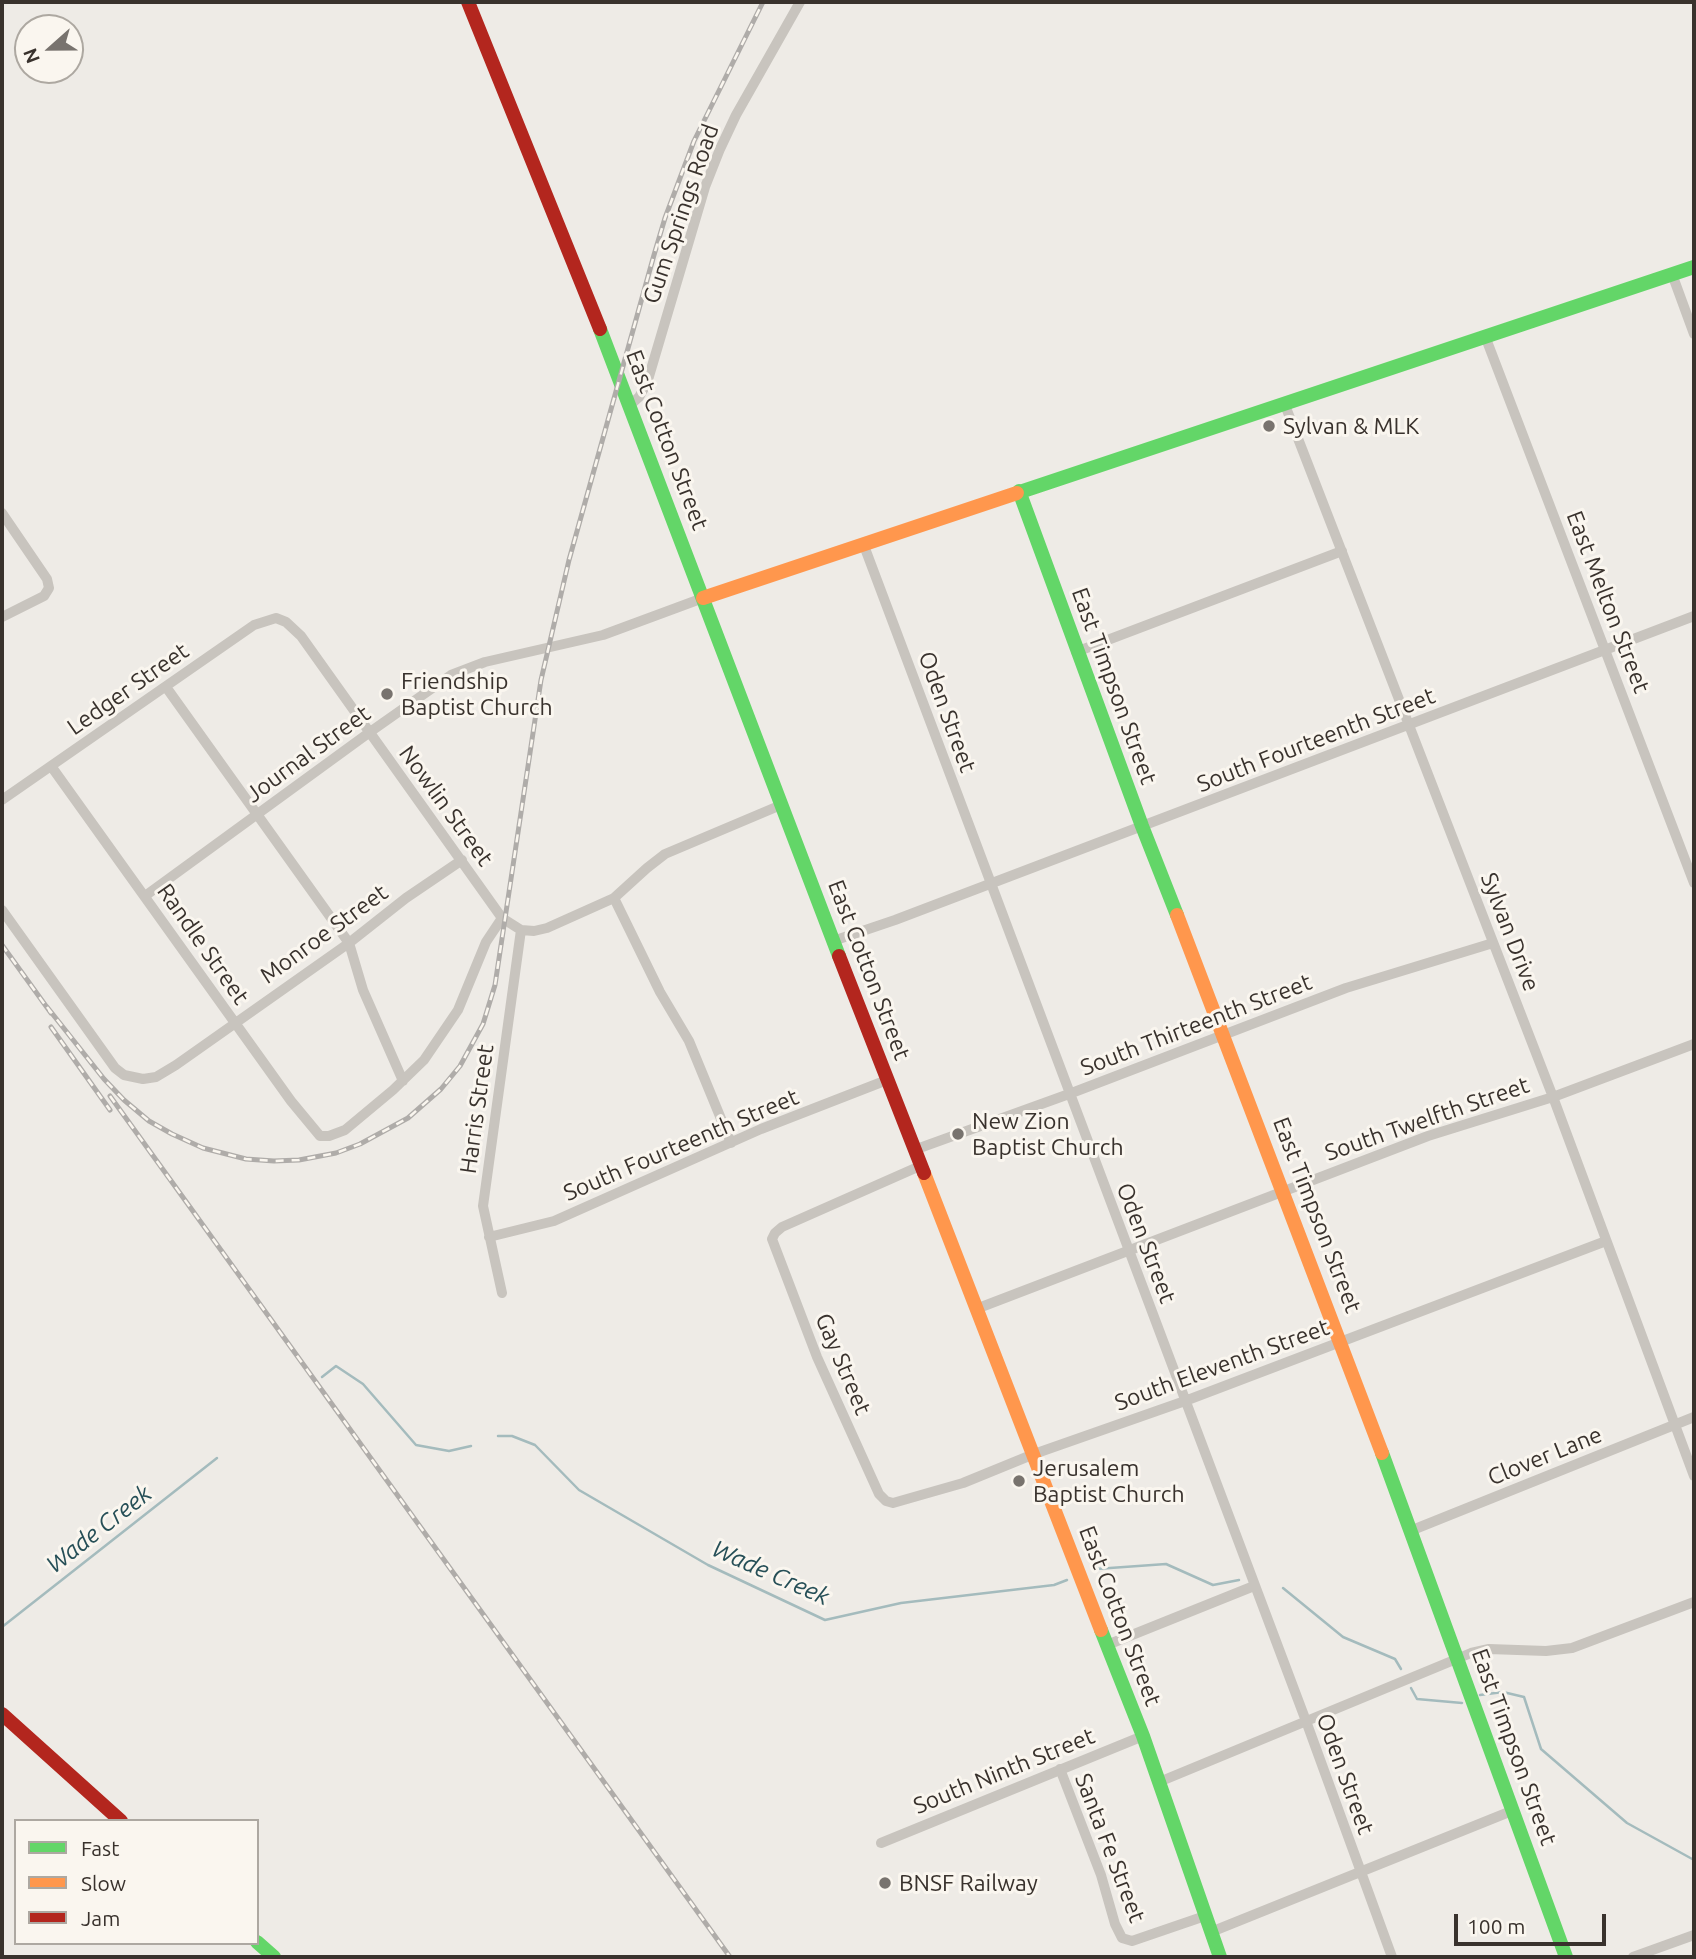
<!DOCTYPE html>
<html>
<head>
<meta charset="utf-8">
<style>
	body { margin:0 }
	#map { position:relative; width:1696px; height:1959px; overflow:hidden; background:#eeebe6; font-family:Ubuntu,sans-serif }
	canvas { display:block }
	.frame { position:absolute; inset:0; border:4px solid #39322d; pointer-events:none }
	.legend { position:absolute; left:14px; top:1819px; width:245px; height:126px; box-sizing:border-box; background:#faf6ef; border:2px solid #ada8a1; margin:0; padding:9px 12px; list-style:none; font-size:21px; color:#39322d }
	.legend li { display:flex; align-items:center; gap:14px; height:35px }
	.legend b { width:35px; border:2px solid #ada8a1 }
	.north { position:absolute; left:14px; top:14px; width:70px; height:70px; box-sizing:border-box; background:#faf6ef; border:2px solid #ada8a1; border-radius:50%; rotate:249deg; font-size:19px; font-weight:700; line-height:28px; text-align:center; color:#39322d }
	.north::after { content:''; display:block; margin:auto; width:24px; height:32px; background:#78736e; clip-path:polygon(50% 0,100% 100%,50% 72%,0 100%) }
	.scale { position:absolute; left:1454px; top:1914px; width:152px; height:32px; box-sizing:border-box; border:4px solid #39322d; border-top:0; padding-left:9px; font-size:21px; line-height:24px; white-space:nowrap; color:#39322d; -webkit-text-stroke:5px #faf6ef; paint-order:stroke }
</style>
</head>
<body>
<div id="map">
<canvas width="1696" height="1959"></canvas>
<div class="frame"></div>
<ul class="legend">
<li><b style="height:9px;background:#63d668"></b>Fast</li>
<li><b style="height:9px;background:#ff974d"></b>Slow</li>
<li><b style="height:9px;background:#b3261e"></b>Jam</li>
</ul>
<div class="north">N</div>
<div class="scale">100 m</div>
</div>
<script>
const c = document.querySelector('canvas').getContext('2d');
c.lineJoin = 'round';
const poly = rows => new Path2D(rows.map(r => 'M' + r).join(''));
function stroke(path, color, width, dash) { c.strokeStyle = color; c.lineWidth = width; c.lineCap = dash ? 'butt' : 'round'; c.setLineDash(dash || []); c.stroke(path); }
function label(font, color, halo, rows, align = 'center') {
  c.font = font + ' Ubuntu,sans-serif'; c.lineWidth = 6; c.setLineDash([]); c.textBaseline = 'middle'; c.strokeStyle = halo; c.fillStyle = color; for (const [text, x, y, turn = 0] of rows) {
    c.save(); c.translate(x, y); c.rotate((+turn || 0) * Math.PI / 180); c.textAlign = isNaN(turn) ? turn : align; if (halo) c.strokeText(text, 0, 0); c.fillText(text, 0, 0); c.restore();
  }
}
const stream = poly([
	[322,1377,336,1366,363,1384,416,1445,449,1451,471,1446],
	[498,1436,512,1436,535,1445,579,1490,708,1565,825,1620,901,1603,1054,1585,1067,1580],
	[1096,1569,1166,1564,1213,1585,1239,1580],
	[1283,1588,1343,1637,1395,1659,1401,1669],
	[2,1627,217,1458],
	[1411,1688,1417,1699,1462,1703],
	[1480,1695,1503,1692,1524,1697,1541,1749,1627,1823,1694,1860]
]);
const street = poly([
	[1672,274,1694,334],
	[1485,336,1694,883],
	[1285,405,1553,1097,1694,1476],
	[629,406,639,397,647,383,705,187,720,149,736,115,800,2],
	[2,513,47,579,49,588,44,596,2,617],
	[863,543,1306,1721,1392,1957],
	[1076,652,1342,551],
	[166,687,349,943,363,990,403,1081],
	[51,766,291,1101,320,1136,329,1136,345,1130,393,1090,424,1060,458,1010,486,942,502,918],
	[2,800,254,625,276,618,286,622,301,636,502,918,521,930,534,931,547,928,614,898,647,868,665,854,781,805],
	[145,896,370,732,451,675,485,662,603,635,703,598],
	[614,898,660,992,689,1041,731,1143],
	[2,910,115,1068,124,1075,143,1079,156,1077,176,1065,349,943,406,898,462,860],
	[833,941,895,920,1694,616],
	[914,1150,1069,1094,1346,988,1493,943],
	[920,1166,782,1227,775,1233,772,1239,817,1357,879,1494,886,1501,893,1503,963,1483,1034,1454,1185,1401,1606,1241],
	[489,1237,554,1221,761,1129,887,1080],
	[502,1293,483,1206,521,930],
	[976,1309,1428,1136,1553,1097,1694,1044],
	[1410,1531,1694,1417],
	[1107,1645,1254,1586],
	[1060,1769,1101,1875,1115,1924,1122,1938,1132,1941,1205,1916],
	[1159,1782,1471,1653,1489,1649,1546,1651,1572,1648,1694,1602],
	[881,1843,1143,1736],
	[1211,1932,1514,1810],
	[1633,1957,1694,1935]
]);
const fast = poly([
	[600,329,839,956],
	[1019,491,1142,826,1177,915],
	[1017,493,1694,267],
	[1382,1453,1566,1957],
	[1101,1630,1143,1736,1220,1957],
	[257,1942,274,1957]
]);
const slow = poly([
	[703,598,1017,493],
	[1177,915,1382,1453],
	[924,1173,1101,1630]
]);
const jam = poly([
	[468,2,600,329],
	[839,956,924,1173],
	[2,1714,121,1821]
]);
const rail = poly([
	[2,945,51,1013],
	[47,1007,104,1079,124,1100,149,1121,172,1134,203,1148,246,1159,274,1161,299,1160,336,1153,360,1144,408,1118,441,1089,460,1066,483,1024,495,985,541,680,569,560,654,255,665,218,694,141,763,2],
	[51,1027,110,1110],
	[110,1096,730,1957]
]);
const markers = [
	[1269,426,7,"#78736e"],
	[387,694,7,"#78736e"],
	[958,1134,7,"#78736e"],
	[1019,1481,7,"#78736e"],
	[885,1883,7,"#78736e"]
];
const streetNames = [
	["Gum Springs Road",681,214,-71],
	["East Cotton Street",667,440,69],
	["East Melton Street",1608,602,69],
	["East Timpson Street",1114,686,70],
	["Ledger Street",128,689,-35],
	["Oden Street",947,712,70],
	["South Fourteenth Street",1316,740,-21],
	["Journal Street",308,754,-36],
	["Nowlin Street",446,806,54],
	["Sylvan Drive",1510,932,69],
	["Monroe Street",324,934,-36],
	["Randle Street",203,944,55],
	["East Cotton Street",869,970,69],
	["South Thirteenth Street",1196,1025,-21],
	["Harris Street",477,1109,-82],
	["South Twelfth Street",1427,1119,-19],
	["South Fourteenth Street",681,1145,-23],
	["East Timpson Street",1317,1215,69],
	["Oden Street",1146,1243,69],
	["Gay Street",843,1364,67],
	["South Eleventh Street",1222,1365,-20],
	["Clover Lane",1545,1456,-22],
	["East Cotton Street",1120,1616,69],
	["East Timpson Street",1514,1747,70],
	["South Ninth Street",1004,1771,-22],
	["Oden Street",1345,1774,70],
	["Santa Fe Street",1110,1848,69]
];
const poiNames = [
	["Sylvan & MLK",1283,426],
	["Friendship",401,681],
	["Baptist Church",401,707],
	["New Zion",972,1121],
	["Baptist Church",972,1147],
	["Jerusalem",1033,1468],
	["Baptist Church",1033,1494],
	["BNSF Railway",899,1883]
];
const waterNames = [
	["Wade Creek",99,1529,-38],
	["Wade Creek",771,1573,24]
];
stroke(stream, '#a4bbbd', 2.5);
stroke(street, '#c8c4be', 10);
stroke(fast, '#63d668', 14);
stroke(slow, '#ff974d', 14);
stroke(jam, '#b3261e', 14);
stroke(rail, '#afaca9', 5);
stroke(rail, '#faf6ef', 2.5, [8]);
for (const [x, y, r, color] of markers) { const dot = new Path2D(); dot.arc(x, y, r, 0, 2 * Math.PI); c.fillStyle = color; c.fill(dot); stroke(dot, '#faf6ef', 2.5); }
label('23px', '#39322d', '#faf6ef', streetNames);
label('23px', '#39322d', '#faf6ef', poiNames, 'left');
label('italic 24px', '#264f57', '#faf6ef', waterNames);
</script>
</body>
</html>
